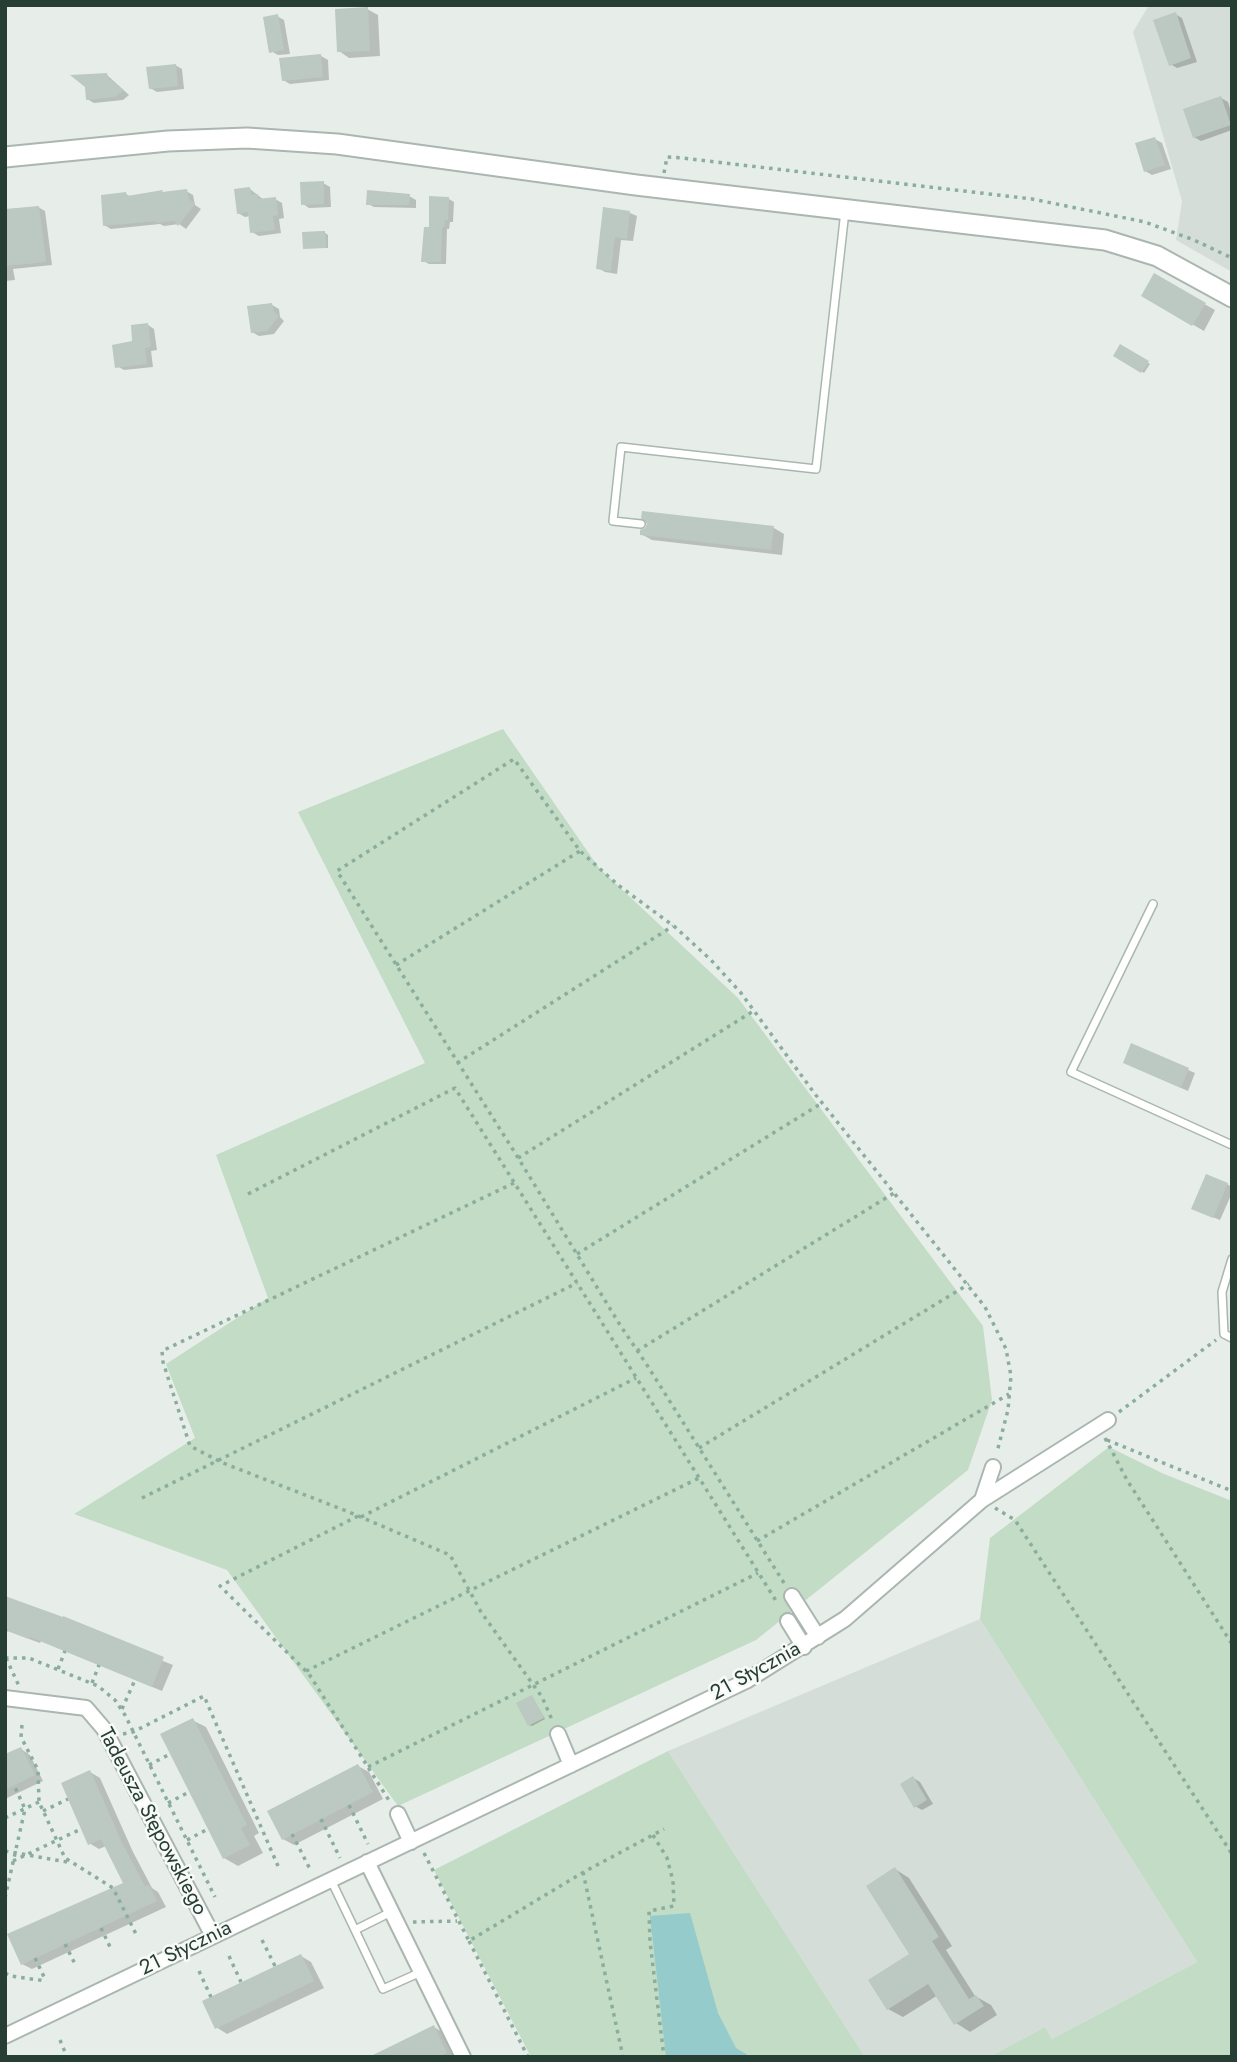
<!DOCTYPE html>
<html>
<head>
<meta charset="utf-8">
<style>
	body { margin:0 }
	#map { position:relative; width:1237px; height:2062px; overflow:hidden; background:#e7eee9; font-family:Jost,sans-serif }
	canvas { display:block }
	.frame { position:absolute; inset:0; border:7px solid #273e34; pointer-events:none }
</style>
</head>
<body>
<div id="map">
<canvas width="1237" height="2062"></canvas>
<div class="frame"></div>
</div>
<script>
const c = document.querySelector('canvas').getContext('2d');
c.lineJoin = 'round';
function paint(path, color) { c.fillStyle = color; c.fill(path, 'evenodd'); }
const poly = rows => new Path2D(rows.map(r => 'M' + r).join(''));
function stroke(path, color, width, dash) { c.strokeStyle = color; c.lineWidth = width; c.lineCap = dash ? 'butt' : 'round'; c.setLineDash(dash || []); c.stroke(path); }
function label(font, color, halo, rows, align = 'center') {
  c.font = font + ' Jost,sans-serif'; c.lineWidth = 5; c.setLineDash([]); c.textBaseline = 'middle'; c.strokeStyle = halo; c.fillStyle = color; for (const [text, x, y, turn = 0] of rows) {
    c.save(); c.translate(x, y); c.rotate((+turn || 0) * Math.PI / 180); c.textAlign = isNaN(turn) ? turn : align; if (halo) c.strokeText(text, 0, 0); c.fillText(text, 0, 0); c.restore();
  }
}
const built = poly([
	[1149,5,1232,5,1232,272,1176,240,1182,201,1133,32],
	[980,1619,1197,1962,1052,2039,1045,2027,989,2057,865,2057,668,1751]
]);
const green = poly([
	[503,729,599,868,738,998,983,1326,992,1400,968,1470,756,1640,398,1806,227,1570,74,1514,195,1438,166,1364,268,1298,216,1155,425,1063,298,812],
	[1109,1447,1164,1474,1232,1501,1232,2057,989,2057,1045,2027,1052,2039,1197,1962,980,1619,990,1538],
	[668,1751,865,2057,531,2057,434,1870]
]);
const water = poly([
	[690,1913,718,2013,736,2048,751,2057,666,2057,650,1916]
]);
const shadow = poly([
	[367,9,378,15,380,56,349,58,339,51],
	[1175,14,1182,18,1197,62,1177,68,1170,64],
	[277,16,284,20,290,54,278,55,271,51],
	[321,56,328,60,329,80,290,84,283,80],
	[175,65,182,69,184,89,157,92,150,88],
	[107,75,129,95,123,100,94,103,87,99],
	[1221,98,1228,102,1232,115,1232,130,1201,141,1194,137],
	[1155,139,1162,143,1171,169,1152,175,1145,171],
	[323,183,330,187,331,207,309,208,303,204],
	[250,189,264,200,275,199,282,203,284,218,279,219,281,233,259,236,252,232,250,216,245,217,238,213],
	[186,191,193,195,195,205,201,209,186,229,179,224,164,226,160,224,111,229,104,225,126,194,131,197],
	[409,196,416,200,416,208,374,207,368,204],
	[449,199,454,202,453,222,450,222,449,229,447,229,446,264,429,264,423,261,431,228],
	[38,207,45,211,52,265,13,269,15,280,5,281,5,245],
	[605,209,630,213,637,216,633,241,621,240,617,274,605,272,598,268],
	[325,233,328,235,328,248,304,248],
	[1155,276,1215,310,1204,331,1143,296],
	[272,305,279,309,280,317,284,321,274,334,259,336,252,332],
	[148,325,154,329,157,350,151,351,153,367,124,370,117,366],
	[1121,346,1150,364,1144,373,1116,355],
	[774,528,784,534,782,555,652,540,641,534],
	[1132,1045,1195,1073,1188,1091,1131,1066],
	[1227,1184,1232,1187,1232,1193,1220,1220,1200,1212],
	[5,1598,173,1665,162,1691,41,1641,40,1643,5,1630],
	[532,1697,545,1719,532,1726,529,1725],
	[192,1720,206,1727,259,1833,254,1836,263,1853,238,1866,224,1858],
	[21,1749,30,1755,43,1781,5,1799,5,1756],
	[358,1766,369,1772,383,1799,294,1845,283,1839],
	[90,1772,100,1778,133,1852,152,1888,158,1892,166,1907,32,1969,22,1964,125,1884,106,1846,99,1849,89,1843],
	[913,1778,920,1782,933,1804,922,1810,915,1806],
	[895,1869,909,1878,952,1946,946,1950,975,1996,991,2005,997,2015,970,2032,956,2023,938,1995,903,2017,888,2009,912,1955],
	[301,1956,311,1962,324,1988,227,2034,216,2027],
	[434,2027,444,2033,456,2057,373,2057]
]);
const building = poly([
	[368,7,370,51,337,52,335,9],
	[1176,12,1191,58,1169,66,1153,20],
	[278,14,284,50,269,53,263,17],
	[321,54,323,77,282,81,279,58],
	[176,64,178,86,149,89,146,67],
	[107,73,108,78,124,90,115,97,86,100,85,87,70,75],
	[1221,96,1231,125,1193,138,1183,109],
	[1155,137,1165,165,1144,172,1135,143],
	[324,181,324,204,301,205,300,182],
	[250,187,251,195,258,194,258,199,276,197,278,215,273,216,275,230,250,233,248,212,237,214,234,189],
	[187,189,189,199,195,204,178,226,174,221,156,223,155,221,103,226,101,195,126,192,127,196,163,190,162,192],
	[367,190,410,194,409,205,366,205],
	[429,196,449,197,448,220,445,220,444,227,442,227,441,262,421,262,424,227,429,227],
	[39,206,46,262,5,266,5,209],
	[603,207,630,211,627,239,615,237,611,271,596,269],
	[322,231,325,231,326,248,303,249,302,232],
	[1154,273,1206,303,1192,326,1141,296],
	[272,303,274,312,279,316,267,331,251,333,247,306],
	[148,323,151,347,145,348,147,364,115,368,112,345,132,341,131,325],
	[1120,344,1149,361,1141,373,1113,356],
	[642,511,774,526,771,550,640,535,640,530,645,528,647,524,641,518],
	[1131,1043,1189,1068,1181,1088,1123,1063],
	[1206,1174,1228,1183,1213,1218,1191,1209],
	[5,1596,63,1617,63,1616,164,1657,152,1687,30,1637,29,1639,5,1630],
	[532,1695,544,1718,528,1726,516,1703],
	[193,1718,247,1825,241,1828,250,1845,223,1859,160,1734],
	[21,1747,35,1775,5,1790,5,1754],
	[358,1764,373,1792,282,1840,267,1811],
	[90,1770,123,1845,145,1886,149,1885,157,1901,21,1965,7,1934,123,1883,101,1839,88,1845,61,1783],
	[913,1776,927,1800,914,1808,900,1784],
	[895,1867,939,1937,932,1941,969,1999,976,1995,984,2006,954,2025,928,1984,887,2010,868,1980,909,1954,866,1886],
	[301,1954,314,1981,215,2029,202,2001],
	[434,2025,447,2053,439,2057,369,2057]
]);
const path = poly([
	[664,173,667,157,682,158,1032,199,1145,222,1194,240,1232,258],
	[396,965,580,851],
	[457,1063,673,926],
	[518,1158,755,1010],
	[514,1183,162,1351,163,1362,190,1446,223,1463,349,1512,450,1555,481,1612,542,1697,553,1722],
	[248,1194,455,1088,778,1604],
	[577,1254,822,1103],
	[637,1351,894,1193],
	[1119,1412,1216,1340],
	[1105,1438,1127,1480,1232,1644],
	[1107,1440,1232,1491],
	[699,1448,969,1284],
	[142,1498,577,1283],
	[995,1508,1015,1520,1232,1854],
	[358,1516,220,1586,309,1674,390,1802],
	[361,1517,636,1378],
	[757,1541,1009,1394],
	[784,1583,647,1365,620,1325,517,1156,337,871,514,759,580,851,618,885,675,927,711,960,741,993,815,1094,985,1307,1006,1349,1011,1376,1008,1410,997,1452],
	[5,1633,6,1630],
	[5,1658,29,1658,98,1686,115,1700,125,1715,215,1897],
	[6,1658,19,1686],
	[58,1669,65,1651],
	[306,1671,699,1478],
	[92,1683,99,1665],
	[122,1709,135,1680],
	[22,1725,21,1737,38,1770,39,1802,65,1858,113,1888,137,1936],
	[123,1734,133,1732,204,1696,278,1866],
	[149,1765,170,1754],
	[368,1767,758,1573],
	[168,1803,189,1792],
	[349,1805,368,1844],
	[43,1811,68,1799],
	[5,1818,39,1802],
	[321,1819,340,1858],
	[292,1834,311,1871],
	[653,1835,667,1858,673,1881,674,1906,649,1911,650,1942,664,2057],
	[187,1840,208,1829],
	[5,1851,67,1862],
	[424,1853,469,1941,582,1873,664,1829],
	[13,1861,81,1829],
	[583,1872,623,2057],
	[5,1898,25,1809,14,1785],
	[413,1922,457,1921],
	[101,1928,111,1949],
	[262,1940,275,1966],
	[469,1941,528,2057],
	[65,1944,76,1966],
	[229,1956,241,1982],
	[35,1958,46,1981],
	[199,1971,211,1997],
	[5,1973,11,1976,46,1981],
	[60,2040,67,2057]
]);
const service = poly([
	[641,524,613,521,621,447,816,469,845,211],
	[1153,904,1071,1072,1232,1145],
	[1232,1259,1222,1292,1224,1334,1232,1338],
	[331,1880,355,1930,391,1912],
	[355,1930,383,1989,421,1972]
]);
const minor = poly([
	[982,1500,993,1467],
	[792,1596,818,1637],
	[788,1621,804,1647],
	[5,1698,86,1708,104,1729,213,1936],
	[558,1734,571,1765],
	[398,1814,411,1842],
	[367,1862,463,2057],
	[5,2036,746,1681,845,1619,982,1500,1108,1420]
]);
const tertiary = poly([
	[5,157,168,141,247,138,337,144,636,185,1105,240,1157,256,1232,297]
]);
const streetNames = [
	["21 Stycznia",756,1672,-29],
	["Tadeusza Stępowskiego",152,1822,62],
	["21 Stycznia",186,1949,-26]
];
paint(built, '#d5ddd8');
paint(green, '#c2dcc5');
paint(water, '#96cbcb');
paint(shadow, '#0003');
paint(building, '#bcc8c2');
stroke(service, '#aab6af', 10);
stroke(minor, '#aab6af', 18);
stroke(tertiary, '#aab6af', 23);
stroke(path, '#8bad9d', 3.5, [3.5, 5]);
stroke(service, '#fff', 7);
stroke(minor, '#fff', 14);
stroke(tertiary, '#fff', 19);
label('21px', '#273e34', '#f7faf8', streetNames);
</script>
</body>
</html>
